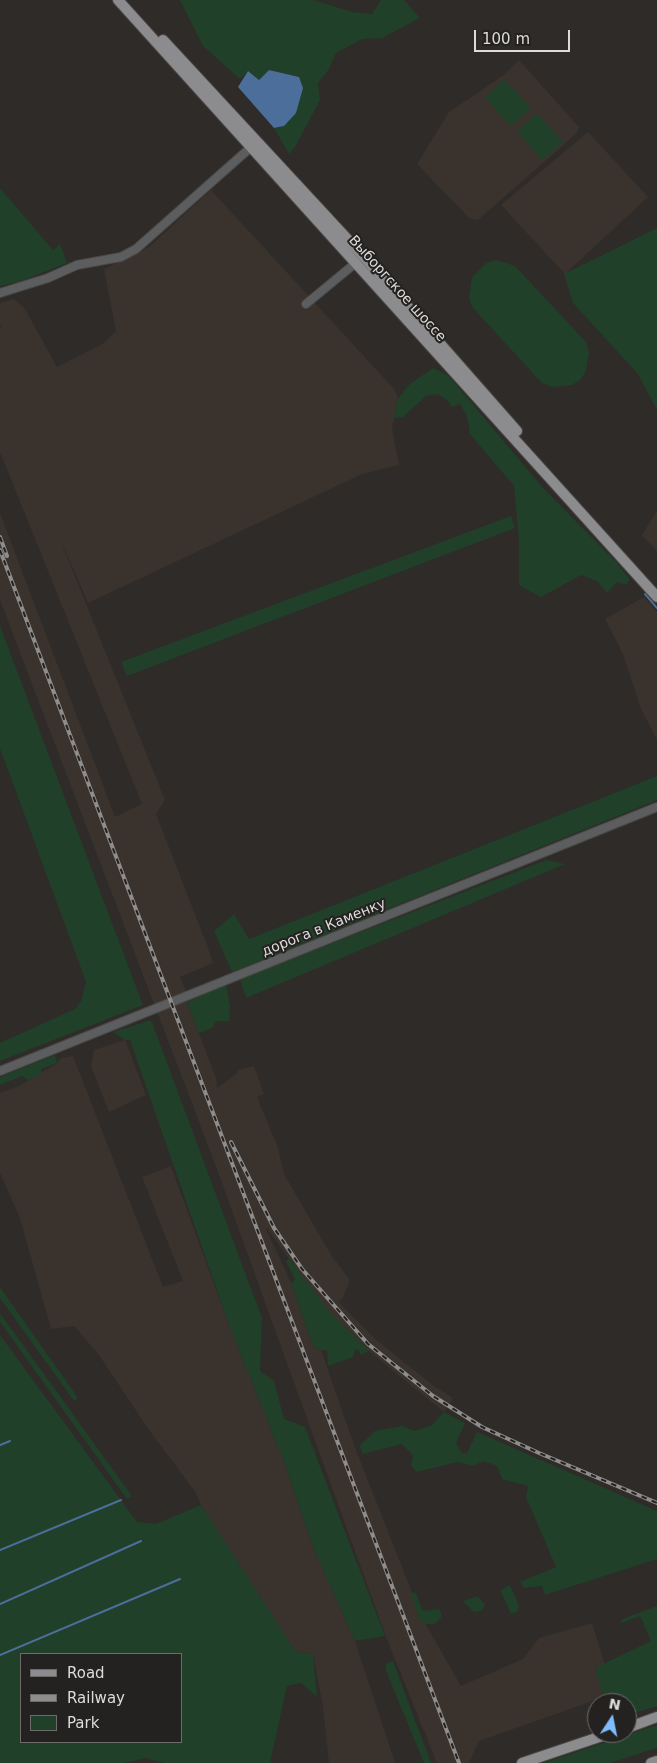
<!DOCTYPE html>
<html>
<head>
<meta charset="utf-8">
<style>
	body { margin:0 }
	#map { position:relative; width:657px; height:1763px; overflow:hidden; background:#2e2b29; font-family:"DejaVu Sans",sans-serif }
	canvas { display:block }
	.legend { position:absolute; left:20px; top:1653px; width:162px; height:90px; box-sizing:border-box; background:#242220; border:1px solid #6e6c6a; margin:0; padding:6px 9px; list-style:none; font-size:15px; color:#dddcda }
	.legend li { display:flex; align-items:center; gap:10px; height:25px }
	.legend b { width:25px; border:1px solid #6e6c6a }
	.north { position:absolute; left:587px; top:1693px; width:50px; height:50px; box-sizing:border-box; background:#242220; border:1px solid #6e6c6a; border-radius:50%; rotate:11deg; font-size:14px; font-weight:700; line-height:20px; text-align:center; color:#dddcda }
	.north::after { content:''; display:block; margin:auto; width:18px; height:22px; background:#7ebdf9; clip-path:polygon(50% 0,100% 100%,50% 72%,0 100%) }
	.scale { position:absolute; left:474px; top:30px; width:96px; height:22px; box-sizing:border-box; border:2px solid #dddcda; border-top:0; padding-left:6px; font-size:15px; line-height:18px; white-space:nowrap; color:#dddcda; -webkit-text-stroke:4px #242220; paint-order:stroke }
</style>
</head>
<body>
<div id="map">
<canvas width="657" height="1763"></canvas>
<ul class="legend">
<li><b style="height:6px;background:#8c8c8f"></b>Road</li>
<li><b style="height:6px;background:#8f8d8b"></b>Railway</li>
<li><b style="height:14px;background:#204029"></b>Park</li>
</ul>
<div class="north">N</div>
<div class="scale">100 m</div>
</div>
<script>
const c = document.querySelector('canvas').getContext('2d');
c.lineJoin = 'round';
function paint(path, color) { c.fillStyle = color; c.fill(path, 'evenodd'); }
const poly = rows => new Path2D(rows.map(r => 'M' + r).join(''));
function stroke(path, color, width, dash) { c.strokeStyle = color; c.lineWidth = width; c.lineCap = dash ? 'butt' : 'round'; c.setLineDash(dash || []); c.stroke(path); }
function label(font, color, halo, rows, align = 'center') {
  c.font = font + ' "DejaVu Sans",sans-serif'; c.lineWidth = 4; c.setLineDash([]); c.textBaseline = 'middle'; c.strokeStyle = halo; c.fillStyle = color; for (const [text, x, y, turn = 0] of rows) {
    c.save(); c.translate(x, y); c.rotate((+turn || 0) * Math.PI / 180); c.textAlign = isNaN(turn) ? turn : align; if (halo) c.strokeText(text, 0, 0); c.fillText(text, 0, 0); c.restore();
  }
}
const built = poly([
	[519,60,579,127,577,133,478,220,469,218,417,164,449,112,504,75],
	[588,132,648,197,565,274,501,205],
	[211,190,395,390,398,398,392,429,399,465,362,474,88,603,58,534,165,800,156,814,210,953,213,963,180,977,187,993,187,1002,216,1078,217,1088,236,1074,238,1070,254,1066,264,1094,257,1097,278,1148,284,1174,331,1255,350,1280,343,1298,339,1302,374,1338,434,1386,453,1398,444,1412,369,1351,329,1311,304,1280,267,1228,266,1229,291,1283,314,1348,321,1350,354,1445,422,1618,461,1686,523,1659,539,1638,592,1623,605,1665,595,1668,604,1697,479,1741,469,1763,437,1763,386,1637,214,1161,0,600,0,513,115,817,142,804,0,452,0,326,4,333,0,324,0,303,14,299,25,309,57,367,103,344,116,331,104,269,149,247],
	[657,511,657,551,642,535],
	[644,597,657,612,657,740,641,709,623,654,605,619],
	[125,1040,146,1095,109,1112,91,1066,94,1050],
	[73,1056,163,1287,183,1281,142,1177,171,1166,229,1325,284,1462,315,1552,355,1641,395,1763,329,1763,323,1707,313,1654,296,1652,201,1505,196,1493,147,1427,99,1355,74,1326,51,1329,20,1218,0,1173,0,1093,19,1086,56,1064,61,1058]
]);
const green = poly([
	[180,0,314,0,352,12,372,14,381,0,404,0,420,18,382,38,362,39,336,53,329,69,318,83,320,100,295,147,289,154,274,128,284,126,299,77,269,70,259,80,248,71,240,79,203,46],
	[504,79,531,108,511,126,485,98],
	[537,113,563,142,542,160,517,131],
	[0,188,53,250,60,244,67,263,21,281,0,286],
	[657,228,657,410,638,374,573,303,564,274],
	[497,260,515,266,586,342,589,352,586,371,580,380,572,385,552,387,542,383,472,307,469,298,472,277,486,263],
	[433,368,449,376,543,488,617,563,630,580,626,585,617,582,607,593,597,581,581,575,541,597,519,585,519,541,514,486,470,434,467,416,460,404,452,407,447,400,438,394,426,396,403,417,394,418,398,398,410,384],
	[511,516,515,528,127,676,121,662],
	[0,626,143,1005,0,1061,0,1043,75,1009,81,1001,86,982,0,748],
	[657,776,657,800,232,972,214,931,234,914,249,939],
	[546,860,565,864,246,998,240,979],
	[226,985,230,1006,229,1021,215,1021,214,1027,199,1033,187,1002],
	[151,1020,262,1318,260,1371,274,1381,284,1419,305,1427,385,1636,355,1641,315,1552,284,1462,229,1325,130,1040,125,1040,113,1032],
	[55,1055,57,1063,41,1069,41,1074,28,1080,22,1076,0,1085,0,1077],
	[289,1259,329,1311,369,1351,361,1355,358,1349,355,1350,353,1357,328,1366,327,1351,314,1348,291,1283,295,1280,286,1261],
	[0,1287,78,1398,74,1401,0,1298],
	[0,1313,132,1496,127,1499,0,1322],
	[0,1335,137,1522,156,1524,201,1505,296,1652,313,1654,317,1697,301,1683,287,1686,270,1763,164,1763,146,1758,124,1763,0,1763],
	[181,1654,181,1742,21,1742,21,1654],
	[444,1412,465,1423,456,1443,462,1453,467,1453,477,1432,657,1511,657,1559,545,1595,542,1586,524,1588,520,1582,556,1567,526,1497,528,1486,502,1479,497,1466,483,1461,473,1466,458,1462,416,1472,411,1466,413,1455,402,1444,362,1454,360,1445,375,1431,402,1426,415,1431,432,1425],
	[510,1585,519,1606,517,1612,511,1614,500,1590],
	[415,1592,423,1611,439,1609,441,1613,441,1618,435,1624,423,1624,418,1616,411,1594],
	[478,1596,485,1605,481,1611,474,1612,463,1601],
	[657,1606,657,1706,627,1715,627,1703,602,1703,604,1697,595,1668,651,1641,640,1616,622,1623,620,1620],
	[393,1661,431,1763,424,1763,386,1671,386,1664],
	[657,1725,657,1748,609,1763,544,1763]
]);
const water = poly([
	[269,70,299,77,303,88,296,113,284,126,274,128,238,87,248,71,259,80]
]);
const stream = poly([
	[645,594,657,608],
	[0,1445,10,1441],
	[0,1550,121,1500],
	[0,1604,141,1541],
	[0,1655,180,1579]
]);
const minor = poly([
	[0,293,48,278,77,265,121,257,136,249,250,148],
	[306,304,358,261],
	[0,1071,657,807]
]);
const major = poly([
	[118,0,657,597],
	[163,40,364,257,517,431],
	[627,1728,657,1717],
	[522,1763,611,1733],
	[651,1763,657,1761]
]);
const rail = poly([
	[0,537,7,556],
	[0,550,459,1763],
	[231,1142,274,1228,302,1269,368,1344,433,1396,482,1427,539,1453,657,1503]
]);
const streetNames = [
	["Выборгское шоссе",397,289,48],
	["дорога в Каменку",324,928,-22]
];
paint(built, '#3a332d');
paint(green, '#204029');
paint(water, '#4b6e9b');
stroke(stream, '#4b6e9b', 2);
stroke(minor, '#4a4745', 10);
stroke(major, '#4a4745', 12);
stroke(minor, '#5c5d5e', 8);
stroke(major, '#8c8c8f', 10);
stroke(rail, '#8f8d8b', 4);
stroke(rail, '#242220', 2, [5.5]);
label('14px', '#dddcda', '#242220', streetNames);
</script>
</body>
</html>
